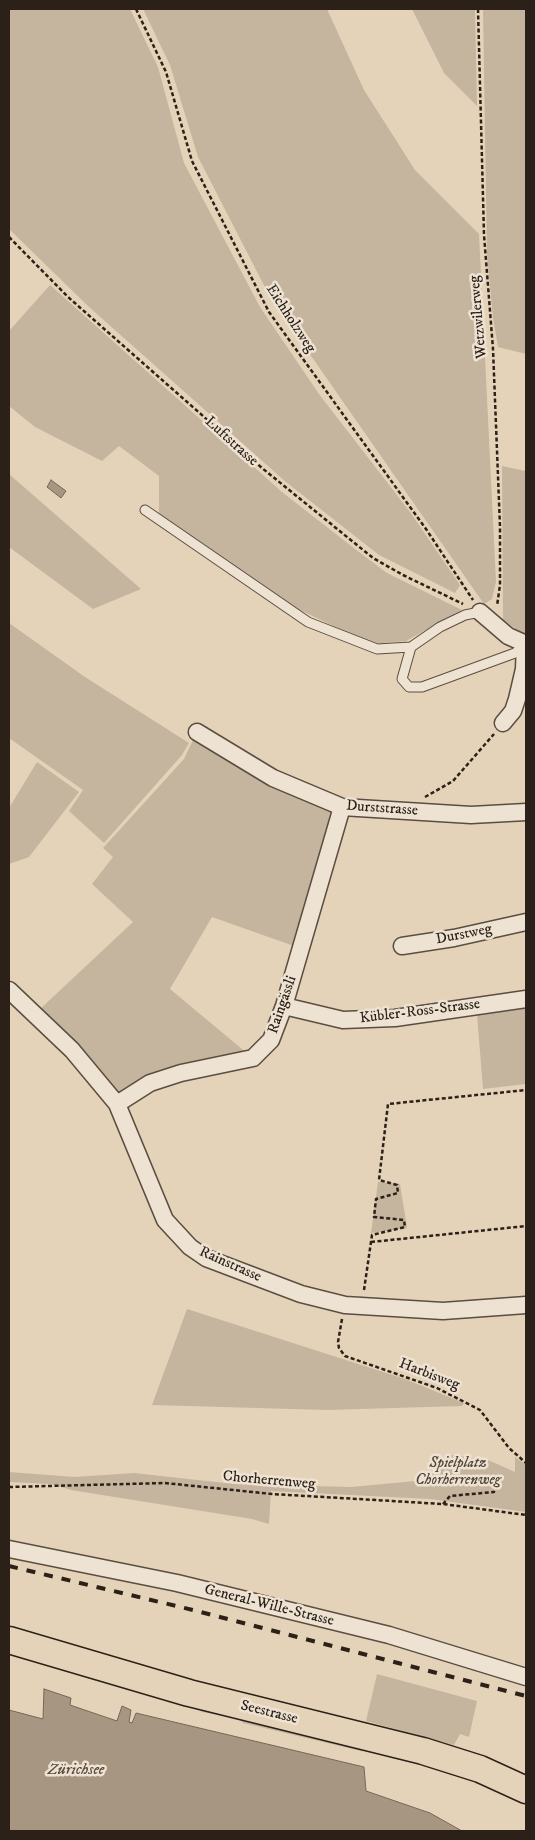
<!DOCTYPE html>
<html>
<head>
<meta charset="utf-8">
<style>
	body { margin:0 }
	#map { position:relative; width:535px; height:1840px; overflow:hidden; background:#e5d3b9; font-family:"IM FELL DW Pica",serif }
	canvas { display:block }
	.frame { position:absolute; inset:0; border:10px solid #2b2118; pointer-events:none }
</style>
</head>
<body>
<div id="map">
<canvas width="535" height="1840"></canvas>
<div class="frame"></div>
</div>
<script>
const c = document.querySelector('canvas').getContext('2d');
c.lineJoin = 'round';
function paint(path, color) { c.fillStyle = color; c.fill(path, 'evenodd'); }
const poly = rows => new Path2D(rows.map(r => 'M' + r).join(''));
function stroke(path, color, width, dash) { c.strokeStyle = color; c.lineWidth = width; c.lineCap = dash ? 'butt' : 'round'; c.setLineDash(dash || []); c.stroke(path); }
function label(font, color, halo, rows, align = 'center') {
  c.font = font + ' "IM FELL DW Pica",serif'; c.lineWidth = 5; c.setLineDash([]); c.textBaseline = 'middle'; c.strokeStyle = halo; c.fillStyle = color; for (const [text, x, y, turn = 0] of rows) {
    c.save(); c.translate(x, y); c.rotate((+turn || 0) * Math.PI / 180); c.textAlign = isNaN(turn) ? turn : align; if (halo) c.strokeText(text, 0, 0); c.fillText(text, 0, 0); c.restore();
  }
}
const green = poly([
	[9,9,130,9,158,67,184,163,260,307,319,394,410,512,460,585,455,593,379,555,286,482,89,307,9,229],
	[143,9,327,9,364,90,415,170,479,234,496,582,492,599,484,604,270,297,198,157,170,65],
	[412,9,475,9,477,106,444,73],
	[483,9,526,9,526,354,498,347,493,318,487,255],
	[50,285,282,492,355,549,387,573,462,610,406,641,371,644,296,608,177,529,159,513,159,476,119,446,102,461,35,427,9,406,9,331],
	[502,466,526,471,526,636,503,620],
	[9,474,141,589,93,609,9,547],
	[9,623,85,677,189,743,182,755,104,843,69,811,83,790,9,738],
	[193,740,268,783,336,810,294,946,212,917,170,989,248,1054,119,1097,39,1010,133,922,92,884,113,857,103,848,184,759],
	[37,762,79,792,29,857,9,864,9,808],
	[526,1006,526,1084,483,1089,477,1014],
	[378,1182,400,1184,407,1228,371,1233],
	[187,1309,405,1379,464,1403,462,1406,327,1410,152,1405],
	[452,1455,488,1460,515,1472,515,1457,526,1465,526,1512,430,1499,271,1491,269,1524,252,1519,71,1490,51,1484,9,1482,9,1472,75,1477,134,1473,234,1484,351,1487,426,1480],
	[377,1674,477,1701,469,1737,460,1734,454,1745,366,1721],
	[195,1707,366,1750,361,1751,243,1723,239,1719,202,1712]
]);
const water = poly([
	[51,480,66,491,61,498,47,487,51,480],
	[44,1689,71,1698,70,1705,117,1721,122,1706,131,1710,129,1722,132,1723,136,1713,364,1767,366,1791,430,1813,462,1831,9,1831,9,1710,43,1719,44,1689]
]);
const path = poly([
	[136,9,166,72,192,161,269,312,426,529,473,600],
	[478,9,484,235,493,349,500,527,500,585,497,606],
	[9,237,68,297,262,468,373,558,403,575,463,604],
	[425,797,453,781,494,734],
	[371,1242,526,1226],
	[364,1290,372,1235,405,1227,404,1220,374,1217,376,1199,398,1193,397,1185,379,1180,388,1104,526,1090],
	[342,1319,338,1342,339,1348,345,1356,437,1388,480,1410,509,1448,526,1463],
	[9,1487,165,1483,272,1494,443,1504,526,1515],
	[443,1504,450,1496,494,1492,495,1482,463,1478]
]);
const lane = poly([
	[145,510,308,622,377,649,411,647],
	[480,612,465,615,440,627,411,647,402,679,409,687,422,687,515,653,525,644]
]);
const street = poly([
	[480,612,508,636,526,644],
	[503,723,513,711,517,699,524,669,525,644],
	[197,732,273,778,342,807,471,815,526,812],
	[402,946,454,938,526,922],
	[9,990,72,1050,117,1104,165,1220,190,1247,206,1258,301,1294,345,1305,443,1311,526,1305],
	[284,1006,343,1020,395,1018,526,999],
	[117,1104,150,1083,181,1073,253,1058,271,1040,284,1006,342,807],
	[9,1549,177,1583,389,1635,526,1677]
]);
const primary = poly([
	[9,1640,189,1693,423,1751,480,1769,526,1790]
]);
const rail = poly([
	[9,1566,193,1610,526,1696]
]);
const streetNames = [
	["Wetzwilerweg",479,317,-95],
	["Eichholzweg",290,319,57],
	["Luftstrasse",231,442,42],
	["Durststrasse",382,809,4],
	["Durstweg",464,935,-11],
	["Raingässli",283,1005,-71],
	["Kübler-Ross-Strasse",420,1012,-7],
	["Rainstrasse",230,1265,24],
	["Harbisweg",429,1375,21],
	["Chorherrenweg",269,1481,5],
	["General-Wille-Strasse",269,1606,14],
	["Seestrasse",269,1713,14]
];
const parkNames = [
	["Spielplatz",458,1464],
	["Chorherrenweg",458,1481]
];
const waterNames = [
	["Zürichsee",76,1771]
];
paint(green, '#c5b59e');
paint(water, '#a69682');
stroke(water, '#756758', 1);
stroke(lane, '#5a4e40', 11);
stroke(street, '#5a4e40', 19);
stroke(primary, '#2b2118', 29);
stroke(path, '#2b2118', 2.5, [4, 2.5]);
stroke(lane, '#eee2d2', 9);
stroke(street, '#eee2d2', 16);
stroke(primary, '#e5d3b9', 26);
stroke(rail, '#2b2118', 4, [9, 9]);
label('15px', '#2b2118', '#eee2d2', streetNames);
label('italic 15px', '#52463a', '#eee2d2', parkNames);
label('italic 16px', '#564a3d', '#eee2d2', waterNames);
</script>
</body>
</html>
